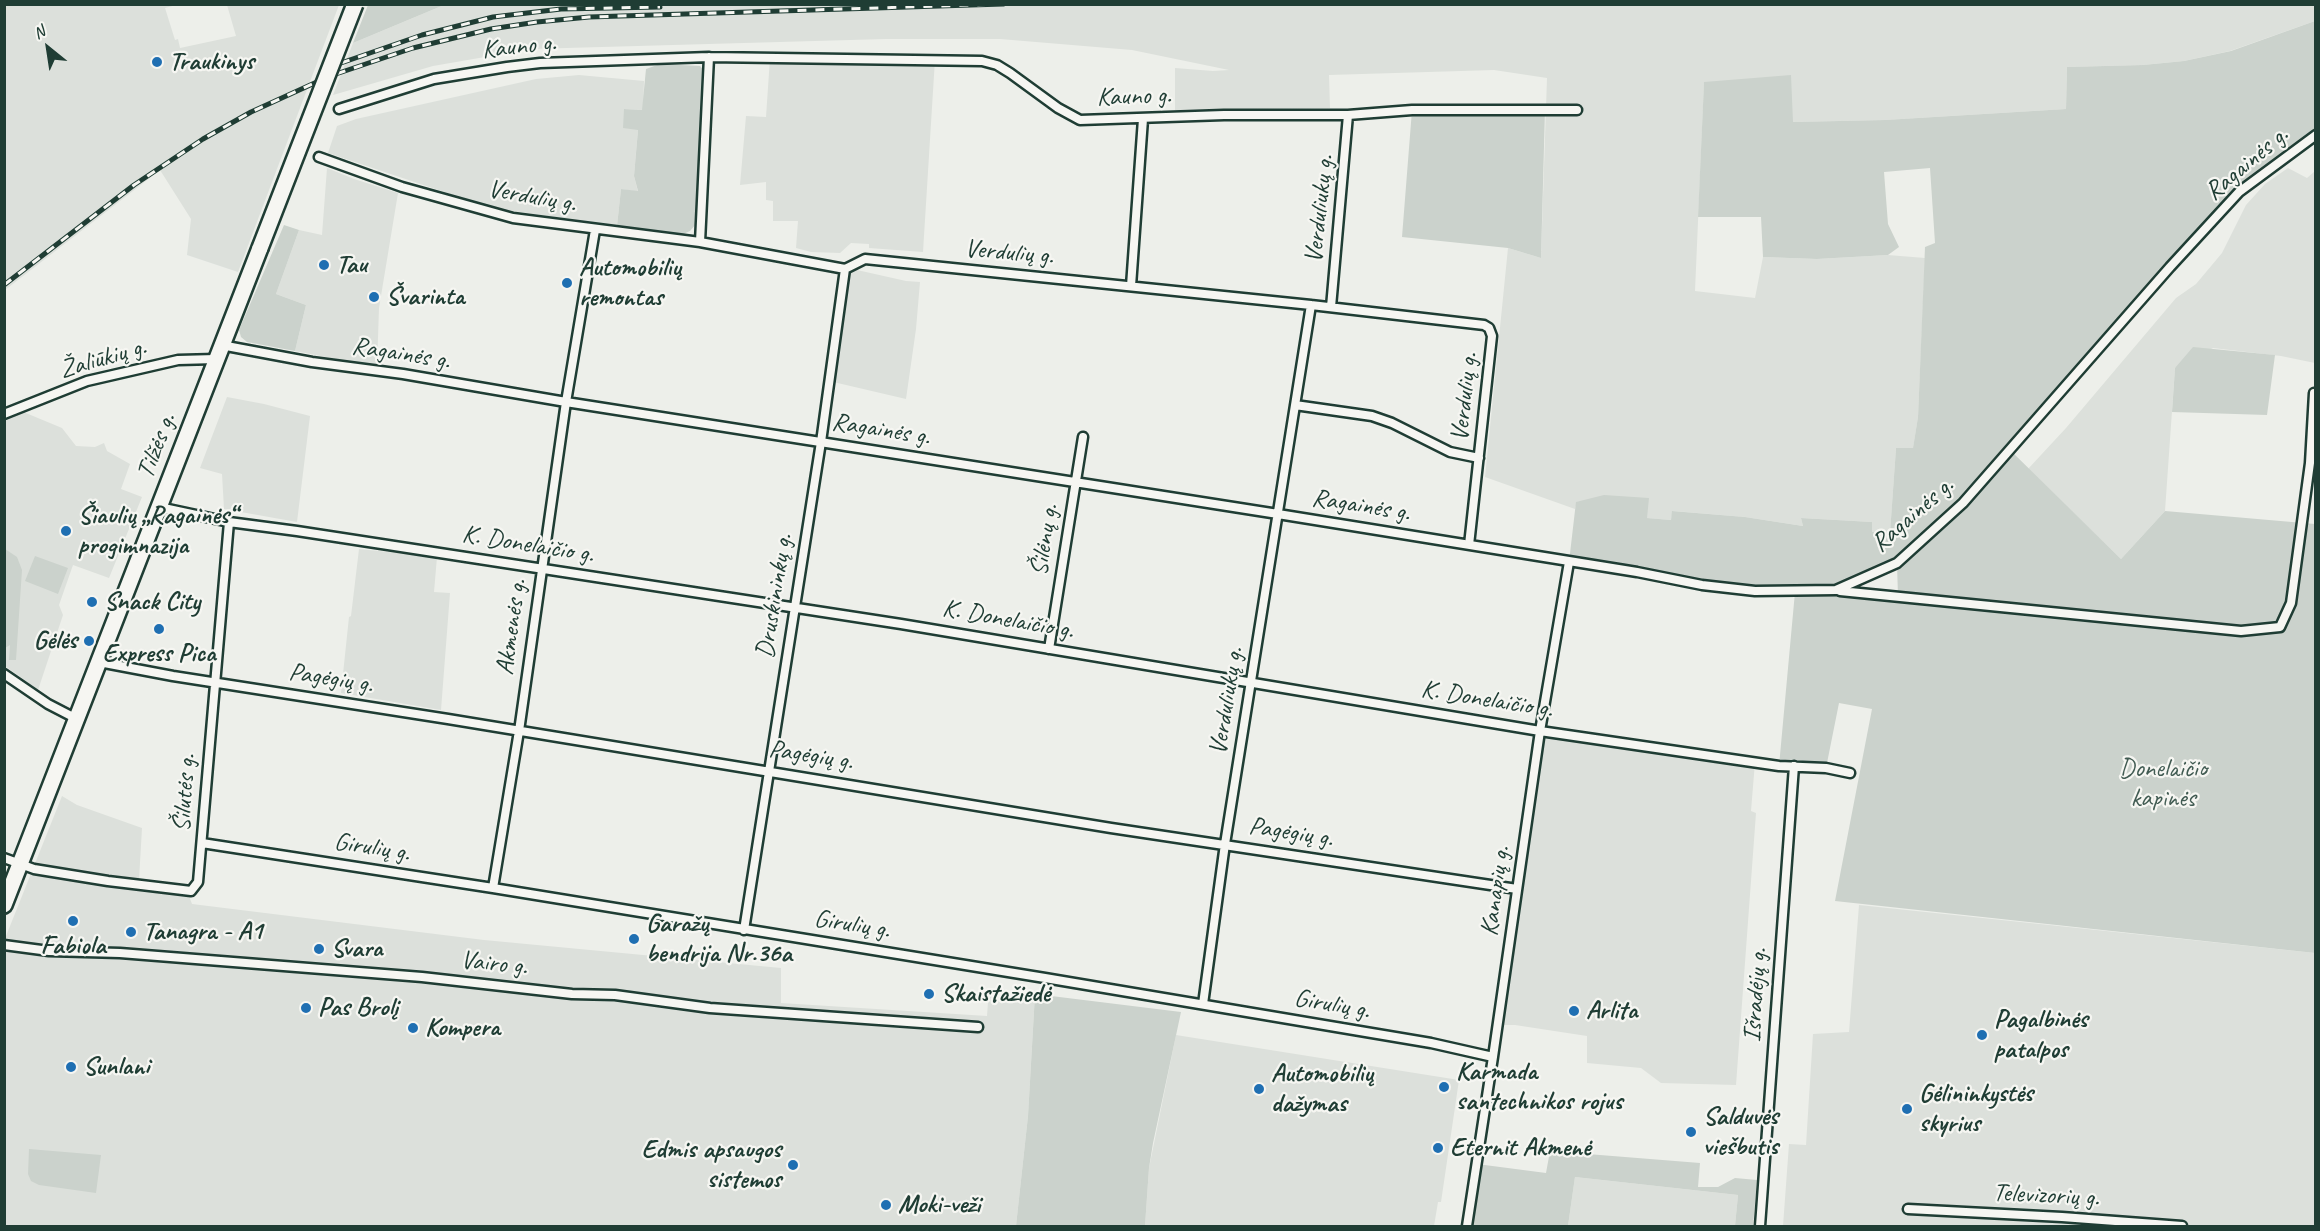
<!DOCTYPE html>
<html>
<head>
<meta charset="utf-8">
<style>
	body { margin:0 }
	#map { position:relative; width:2320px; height:1231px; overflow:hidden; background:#edefea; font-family:Caveat,sans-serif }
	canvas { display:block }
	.frame { position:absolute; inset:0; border:6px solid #1f3d34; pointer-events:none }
	.north { position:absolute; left:18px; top:18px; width:60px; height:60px; -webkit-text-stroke:4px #f6f6f2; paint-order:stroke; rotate:330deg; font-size:16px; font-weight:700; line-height:24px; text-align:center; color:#1f3d34 }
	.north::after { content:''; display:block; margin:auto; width:21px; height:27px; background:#1f3d34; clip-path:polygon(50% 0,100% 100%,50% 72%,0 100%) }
</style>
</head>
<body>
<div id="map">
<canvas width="2320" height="1231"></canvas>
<div class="frame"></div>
<div class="north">N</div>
</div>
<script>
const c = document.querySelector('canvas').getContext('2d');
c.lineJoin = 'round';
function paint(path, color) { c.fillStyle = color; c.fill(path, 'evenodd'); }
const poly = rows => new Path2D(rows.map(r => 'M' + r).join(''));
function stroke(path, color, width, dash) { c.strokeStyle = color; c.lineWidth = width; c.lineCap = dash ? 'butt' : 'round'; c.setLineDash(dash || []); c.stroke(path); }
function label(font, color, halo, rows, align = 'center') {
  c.font = font + ' Caveat,sans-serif'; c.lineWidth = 4.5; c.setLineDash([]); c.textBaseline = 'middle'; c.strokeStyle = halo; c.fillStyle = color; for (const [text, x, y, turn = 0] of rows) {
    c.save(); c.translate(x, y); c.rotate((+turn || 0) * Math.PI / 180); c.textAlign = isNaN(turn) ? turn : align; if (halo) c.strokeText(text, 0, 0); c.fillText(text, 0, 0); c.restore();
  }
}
const built = poly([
	[5,4,176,5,165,8,175,40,178,39,180,48,236,36,227,5,339,5,238,272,187,255,191,219,160,170,5,290],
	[444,5,2316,5,2315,21,2230,51,2184,61,2143,65,2067,67,2066,109,1885,120,1793,122,1704,83,1695,291,1755,298,1763,257,1817,259,1888,255,1925,258,1918,417,1913,449,1896,448,1890,534,1871,532,1872,522,1801,518,1803,526,1745,517,1673,511,1671,520,1646,518,1648,498,1577,502,1575,509,1485,477,1508,248,1541,258,1547,78,1494,70,1329,75,1330,108,1175,110,1175,68,1213,71,1229,70,1132,50,1000,39,886,39,531,49,433,66,333,95,353,43],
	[770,58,935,59,923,252,869,248,869,244,851,243,840,253,811,252,796,248,798,221,773,221,773,201,766,200,766,182,740,185,746,116,766,117],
	[579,75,644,81,643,110,624,109,638,129,634,176,638,192,621,189,617,226,492,208,328,153,337,126,356,119,536,79],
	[327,168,354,179,398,193,379,308,377,367,295,351,306,305,276,294,299,230,322,235],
	[2288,168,2307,178,2315,171,2315,363,2281,356,2213,348,2175,368,2165,511,2121,559,2028,469,2066,428,2176,298,2196,284,2222,253,2246,205,2265,184],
	[845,269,857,270,906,281,920,282,916,329,906,399,829,381],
	[227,397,264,404,310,416,297,522,224,509,222,474,200,468],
	[21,411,62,428,76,446,95,447,104,443,107,451,130,464,121,489,142,497,109,578,73,565,59,605,63,615,38,690,5,666,5,420],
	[359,549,437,557,434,592,450,593,441,710,341,693,349,617,351,616],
	[1540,731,1755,762,1751,811,1756,813,1736,1085,1661,1083,1641,1068,1587,1063,1587,1036,1515,1025,1497,1025],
	[62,796,77,805,142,828,139,880,185,885,192,904,484,940,781,968,781,1003,987,1016,989,989,1035,994,1028,1116,1016,1226,5,1226,4,941],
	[1859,905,2315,953,2315,1226,1783,1226,1789,1144,1806,1145,1813,1034,1849,1032],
	[1176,1035,1459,1080,1441,1202,1438,1202,1434,1226,1145,1226,1149,1168],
	[1575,1177,1738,1195,1735,1226,1568,1226]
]);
const green = poly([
	[368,5,368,4,444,5,353,43],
	[2315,21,2315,135,2239,192,2009,449,2121,559,2165,511,2315,524,2315,953,1835,901,1872,709,1839,703,1826,768,1779,766,1795,592,1755,591,1569,562,1576,502,1604,495,1649,498,1647,518,1671,520,1672,511,1745,517,1803,526,1801,518,1872,522,1872,532,1890,533,1896,448,1913,448,1918,417,1925,247,1935,243,1930,168,1884,172,1888,224,1899,247,1888,255,1817,259,1763,257,1761,217,1698,217,1704,82,1791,75,1793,122,1885,120,2066,109,2067,67,2143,65,2184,61,2231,51],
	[1897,564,1898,596,1838,590],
	[660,64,700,66,706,72,696,224,690,231,681,235,617,226,621,189,638,191,634,176,638,130,623,128,624,109,642,110,646,69],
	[1545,109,1541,258,1508,248,1402,237,1412,110],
	[284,225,299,230,276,294,306,305,295,351,247,342,241,337,239,330],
	[2193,347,2275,355,2267,415,2172,412,2175,368],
	[5,549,17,557,22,570,16,660,9,660,10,645,5,648],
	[35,556,68,568,58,594,25,581],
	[1035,994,1181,1012,1153,1143,1149,1168,1145,1226,1016,1226,1028,1116],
	[29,1149,101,1155,96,1193,39,1185,31,1181,28,1174],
	[1550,1151,1700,1163,1698,1187,1718,1187,1735,1178,1757,1180,1753,1226,1735,1226,1738,1195,1575,1177,1568,1226,1467,1226,1477,1164,1546,1173]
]);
const street = poly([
	[339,109,434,79,507,67,540,63,709,57,982,61,997,65,1010,73,1058,108,1080,120,1224,115,1348,115,1412,110,1577,110],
	[319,157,402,187,513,218,700,242,845,269,865,259,1311,305,1484,325,1489,328,1492,336,1469,545],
	[700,242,709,57],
	[1131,286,1143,119],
	[1331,307,1348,115],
	[221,345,312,362,403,374,566,402,1278,514,1637,572,1702,585,1755,591,1836,590,1897,563,1963,503,2170,267,2239,192,2316,135],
	[1295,405,1372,416,1392,423,1450,452,1479,458],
	[4,414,87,381,178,360,216,359],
	[159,507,229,522,297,531,901,624,1540,731,1779,766,1826,768,1850,773],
	[1840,591,2241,631,2280,627,2291,603,2310,463,2314,393],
	[1049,649,1083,437],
	[99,662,173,676,448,719,1111,828,1517,889],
	[4,674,48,704,77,719],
	[202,843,493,888,1045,978,1431,1043,1493,1057],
	[4,858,34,869,108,881,191,891,198,882,229,522],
	[493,888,519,731,566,402,595,230],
	[744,930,821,442,845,269],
	[4,945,49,951,120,953,422,977,572,994,615,995,710,1008,978,1027],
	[1203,1004,1225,844,1311,305],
	[1908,1209,2062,1217,2182,1226],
	[1467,1226,1493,1057,1540,731,1569,562],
	[1760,1226,1794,766]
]);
const highway = poly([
	[4,905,260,248]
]);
const rail = poly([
	[341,63,422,35,493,17,561,9,660,7],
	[4,285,134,185,203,139,251,112,330,76,413,48,491,29,537,22,589,17,1003,4]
]);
const highwayBridge = poly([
	[260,248,355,4]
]);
const markers = [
	[157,62,6,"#1f6fb2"],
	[324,265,6,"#1f6fb2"],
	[567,283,6,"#1f6fb2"],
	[374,297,6,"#1f6fb2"],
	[66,531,6,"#1f6fb2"],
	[92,602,6,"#1f6fb2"],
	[159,629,6,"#1f6fb2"],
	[89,641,6,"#1f6fb2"],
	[73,921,6,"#1f6fb2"],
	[131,932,6,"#1f6fb2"],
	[634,939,6,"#1f6fb2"],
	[319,949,6,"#1f6fb2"],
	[929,994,6,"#1f6fb2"],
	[306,1008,6,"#1f6fb2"],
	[1574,1011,6,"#1f6fb2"],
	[413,1028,6,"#1f6fb2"],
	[1982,1035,6,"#1f6fb2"],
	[71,1067,6,"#1f6fb2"],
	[1444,1087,6,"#1f6fb2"],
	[1259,1089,6,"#1f6fb2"],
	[1907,1109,6,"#1f6fb2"],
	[1691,1132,6,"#1f6fb2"],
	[1438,1148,6,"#1f6fb2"],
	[793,1165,6,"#1f6fb2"],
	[886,1205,6,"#1f6fb2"]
];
const streetNames = [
	["Kauno g.",519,47,-6],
	["Kauno g.",1134,97,-2],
	["Ragainės g.",2247,164,-40],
	["Verdulių g.",532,197,10],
	["Verduliukų g.",1320,209,-84],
	["Verdulių g.",1009,253,5],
	["Ragainės g.",401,354,9],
	["Žaliūkių g.",103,359,-16],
	["Verdulių g.",1465,397,-84],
	["Ragainės g.",881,430,9],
	["Tilžės g.",157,446,-69],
	["Ragainės g.",1361,506,9],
	["Ragainės g.",1913,515,-41],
	["Šilėnų g.",1045,540,-81],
	["K. Donelaičio g.",528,545,9],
	["Druskininkų g.",775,596,-81],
	["K. Donelaičio g.",1008,620,10],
	["Akmenės g.",512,627,-82],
	["Pagėgių g.",331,679,9],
	["K. Donelaičio g.",1487,700,9],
	["Verduliukų g.",1227,701,-81],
	["Pagėgių g.",811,756,9],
	["Šilutės g.",185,793,-86],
	["Pagėgių g.",1291,833,9],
	["Girulių g.",372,848,9],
	["Kanapių g.",1496,891,-82],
	["Girulių g.",852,925,9],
	["Vairo g.",494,964,6],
	["Išradėjų g.",1756,995,-86],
	["Girulių g.",1332,1005,10],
	["Televizorių g.",2046,1196,3]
];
const poiNames = [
	["Traukinys",169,62],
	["Tau",336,265],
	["Automobilių",579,268],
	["remontas",579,298],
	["Švarinta",386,297],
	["Šiaulių „Ragainės“",78,516],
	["progimnazija",78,546],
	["Snack City",104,602],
	["Gėlės",77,641,"right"],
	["Express Pica",159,654,"center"],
	["Garažų",646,924],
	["bendrija Nr.36a",646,954],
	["Tanagra - A1",143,932],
	["Fabiola",73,946,"center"],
	["Svara",331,949],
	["Skaistažiedė",941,994],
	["Pas Brolį",318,1008],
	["Arlita",1586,1011],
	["Pagalbinės",1994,1020],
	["patalpos",1994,1050],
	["Kompera",425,1028],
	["Sunlani",83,1067],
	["Karmada",1456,1072],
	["santechnikos rojus",1456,1102],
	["Automobilių",1271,1074],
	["dažymas",1271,1104],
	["Gėlininkystės",1919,1094],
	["skyrius",1919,1124],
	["Salduvės",1703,1117],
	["viešbutis",1703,1147],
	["Eternit Akmenė",1450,1148],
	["Edmis apsaugos",781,1150,"right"],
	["sistemos",781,1180,"right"],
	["Moki-veži",898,1205]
];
const parkNames = [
	["Donelaičio",2163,769],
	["kapinės",2163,799]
];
paint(built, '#dce0db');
paint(green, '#cbd2cc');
stroke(street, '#1f3d34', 13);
stroke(highway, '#1f3d34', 20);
stroke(street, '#f6f6f2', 8);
stroke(highway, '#f6f6f2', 15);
stroke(rail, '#1f3d34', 5);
stroke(rail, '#f6f6f2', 3, [9]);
stroke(highwayBridge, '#1f3d34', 20, []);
stroke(highwayBridge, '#f6f6f2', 15);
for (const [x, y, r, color] of markers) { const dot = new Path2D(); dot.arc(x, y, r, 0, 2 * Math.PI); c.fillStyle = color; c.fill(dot); stroke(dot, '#f6f6f2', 2); }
label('26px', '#1f3d34', '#f6f6f2', streetNames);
label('bold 26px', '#1f3d34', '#f6f6f2', poiNames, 'left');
label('26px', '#415b52', '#f6f6f2', parkNames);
</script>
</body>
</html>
